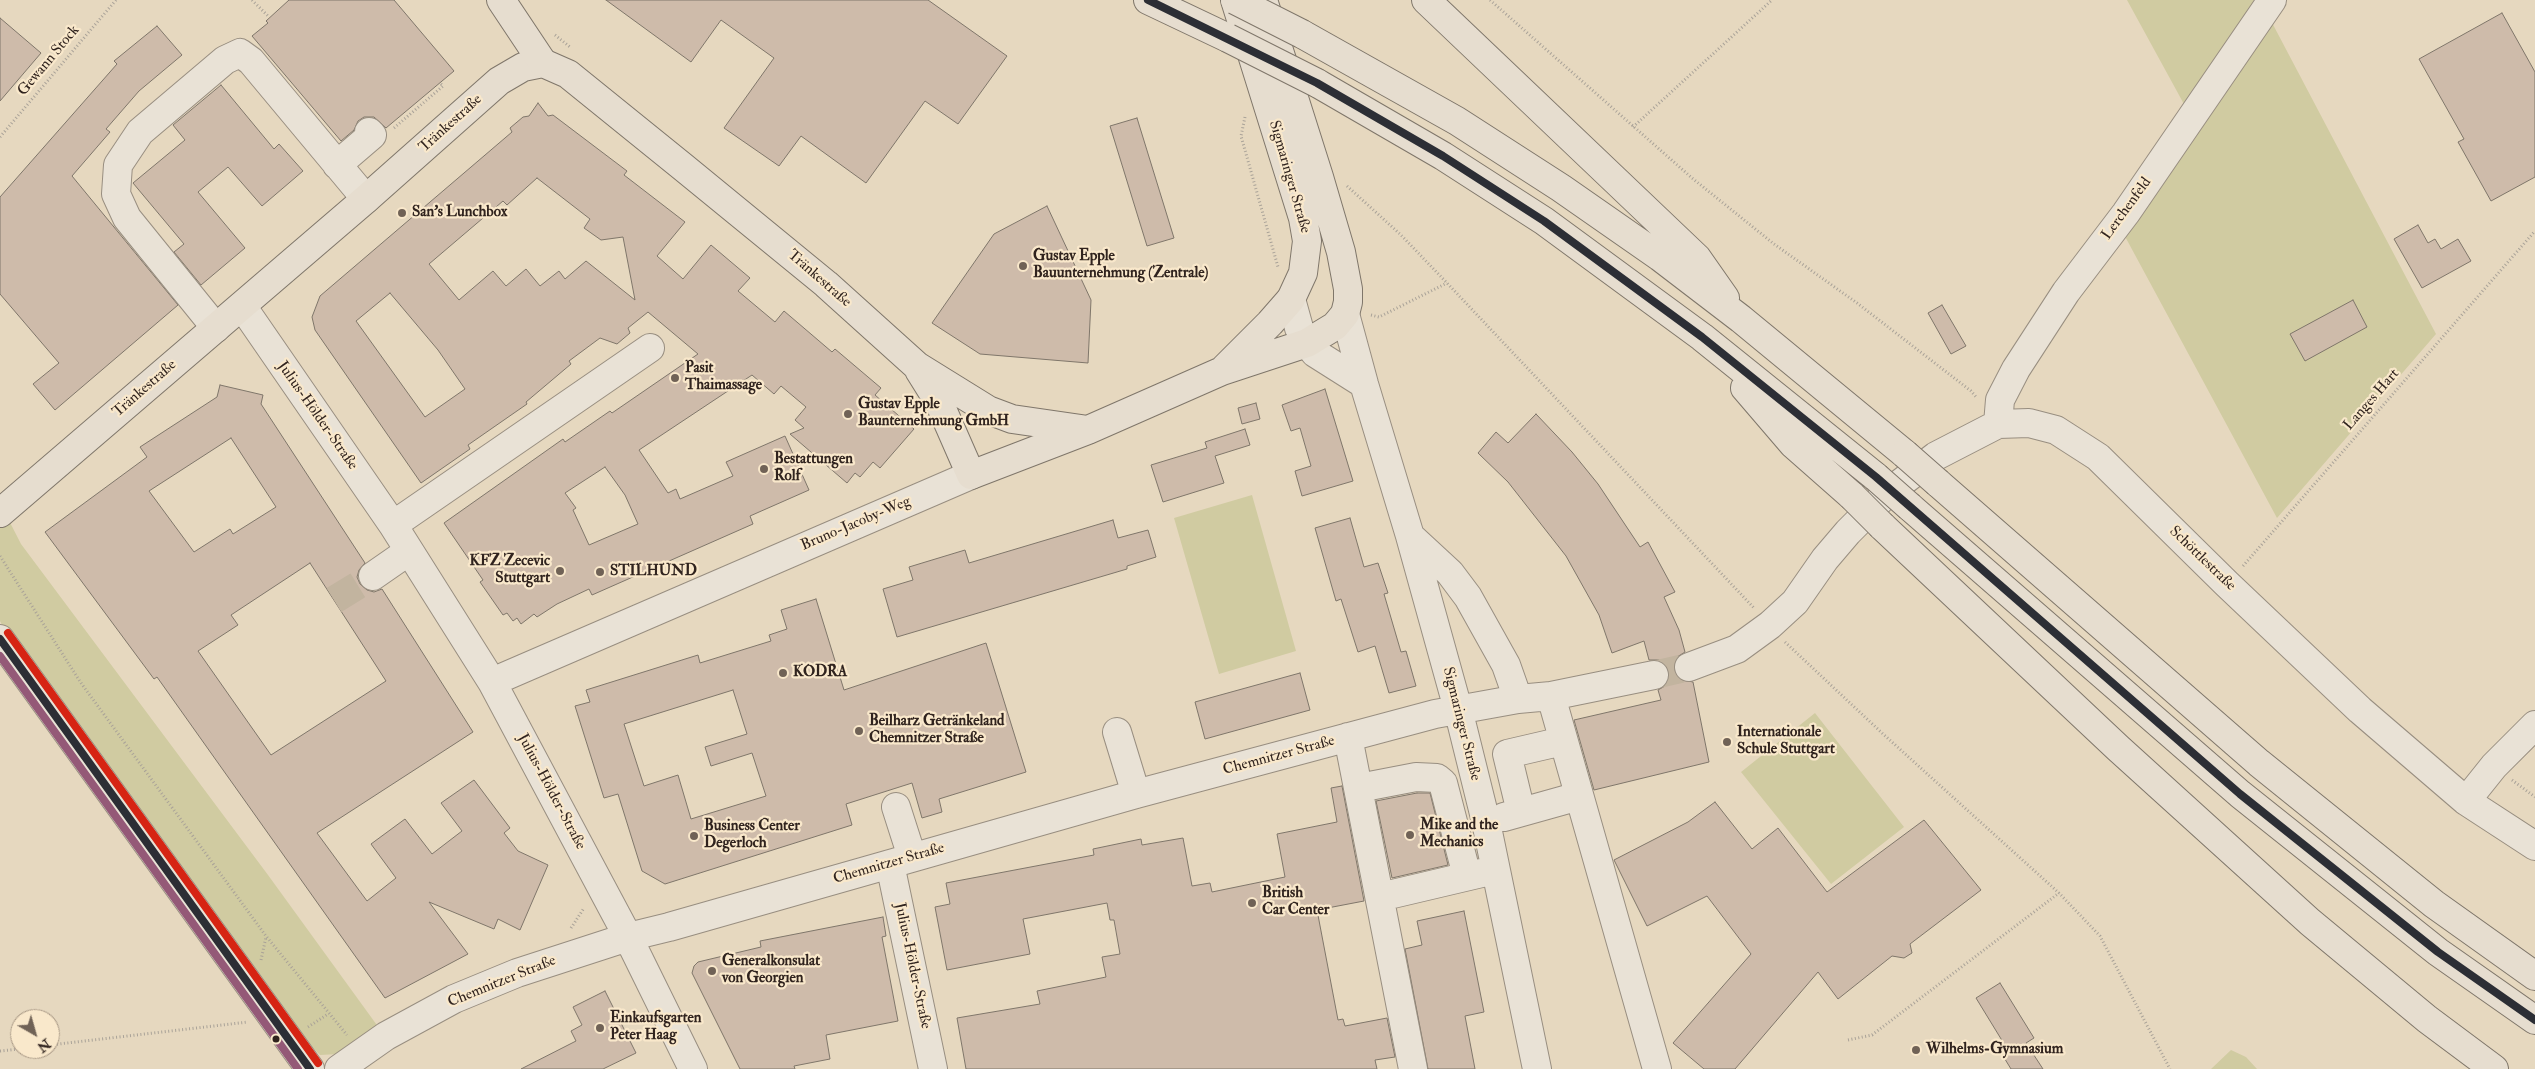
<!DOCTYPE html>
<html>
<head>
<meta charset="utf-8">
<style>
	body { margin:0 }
	#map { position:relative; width:2535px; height:1069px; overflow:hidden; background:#e6d8bf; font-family:"IM FELL Double Pica",serif }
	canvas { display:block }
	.north { position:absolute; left:10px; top:1009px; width:50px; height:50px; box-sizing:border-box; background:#f9e8cb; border:1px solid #a99986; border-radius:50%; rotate:142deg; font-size:14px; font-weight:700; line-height:20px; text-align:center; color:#30231e }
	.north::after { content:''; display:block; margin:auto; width:18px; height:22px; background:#706256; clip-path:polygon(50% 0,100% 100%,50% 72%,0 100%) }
</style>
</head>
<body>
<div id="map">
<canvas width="2535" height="1069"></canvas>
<div class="north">N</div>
</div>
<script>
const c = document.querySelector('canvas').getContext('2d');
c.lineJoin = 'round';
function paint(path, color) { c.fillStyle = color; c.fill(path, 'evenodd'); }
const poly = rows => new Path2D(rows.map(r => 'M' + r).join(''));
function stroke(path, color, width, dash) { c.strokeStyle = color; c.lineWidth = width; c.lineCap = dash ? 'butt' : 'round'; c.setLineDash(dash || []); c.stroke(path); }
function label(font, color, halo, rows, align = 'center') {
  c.font = font + ' "IM FELL Double Pica",serif'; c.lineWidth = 4.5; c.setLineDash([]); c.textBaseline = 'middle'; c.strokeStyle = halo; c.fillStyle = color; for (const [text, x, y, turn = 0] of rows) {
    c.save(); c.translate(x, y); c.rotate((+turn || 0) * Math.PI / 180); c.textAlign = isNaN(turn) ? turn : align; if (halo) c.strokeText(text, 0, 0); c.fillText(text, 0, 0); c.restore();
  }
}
const green = poly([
	[2127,0,2257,0,2185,106],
	[2269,17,2436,334,2277,518,2121,229],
	[1252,495,1296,651,1219,674,1174,518],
	[0,503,21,544,268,875,379,1028,339,1054,320,1055,305,1040,5,631,0,621],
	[1815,713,1904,827,1831,884,1741,772],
	[2231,1050,2246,1057,2257,1069,2211,1069]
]);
const building = poly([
	[289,0,394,0,454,71,386,128,374,117,364,117,358,121,354,130,341,141,252,36,268,23,266,21,289,0],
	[606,0,928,0,1007,56,958,124,925,101,866,183,801,136,779,166,724,128,774,58,721,20,691,62,606,0],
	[2502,13,2535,72,2535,177,2491,201,2458,142,2464,139,2419,59,2502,13],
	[0,18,41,53,0,101,0,18],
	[157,26,182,55,139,91,106,129,110,132,72,176,178,305,55,410,33,384,59,363,0,294,0,197,117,64,114,61,157,26],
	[221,85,274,149,279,144,303,171,262,206,228,167,198,192,245,248,201,285,174,252,184,244,133,183,185,140,173,125,221,85],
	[538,103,548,116,553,115,627,171,624,175,685,222,657,256,683,279,711,245,750,278,738,291,775,322,784,311,832,352,835,349,881,388,875,395,914,429,880,468,873,462,860,477,855,473,847,483,790,434,804,428,795,420,806,407,781,386,774,394,752,375,639,450,668,493,676,489,680,499,733,476,726,462,785,436,809,490,750,516,753,524,592,595,589,589,557,604,537,617,534,614,521,624,517,618,513,621,507,613,503,615,480,582,483,580,444,523,563,439,565,442,610,411,612,413,698,354,648,312,628,328,630,333,617,344,600,338,569,361,571,364,526,402,527,404,468,445,470,449,421,483,315,330,312,317,320,296,512,132,510,128,523,117,529,116,538,103],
	[537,178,590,219,584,228,601,240,623,237,635,300,586,261,565,279,559,271,540,286,526,269,506,286,493,271,459,300,429,264,503,201,507,205,537,178],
	[390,293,438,350,465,389,425,417,356,321,390,293],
	[605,467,625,495,638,524,589,545,573,510,576,508,565,493,605,467],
	[1137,118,1174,238,1147,246,1110,126,1137,118],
	[1047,206,1091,300,1088,363,980,354,932,323,994,234,1047,206],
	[2418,225,2428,243,2435,239,2441,249,2458,239,2471,261,2422,288,2394,239,2418,225],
	[2353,300,2367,327,2305,361,2290,334,2353,300],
	[1942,305,1966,346,1951,354,1928,313,1942,305],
	[220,385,263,395,261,404,365,563,359,570,357,577,360,584,367,590,374,592,382,589,473,732,317,833,367,901,396,878,371,844,405,819,432,854,462,831,441,803,474,780,510,828,504,833,518,851,548,865,520,930,498,919,494,929,429,902,468,954,385,998,157,677,154,679,45,532,147,457,140,447,217,397,220,385],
	[231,438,276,507,233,534,230,529,194,552,149,491,231,438],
	[310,563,386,681,271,755,198,651,238,625,231,615,310,563],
	[1325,389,1353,481,1302,496,1295,471,1311,466,1300,428,1291,431,1282,405,1325,389],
	[1256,403,1260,419,1242,424,1238,408,1256,403],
	[1536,414,1572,452,1598,484,1640,547,1648,542,1675,592,1664,597,1679,630,1685,652,1677,657,1674,664,1674,672,1679,679,1693,682,1709,762,1594,790,1574,720,1661,700,1658,690,1665,686,1669,680,1669,672,1666,665,1659,660,1649,660,1644,641,1612,653,1599,615,1566,556,1508,482,1478,453,1496,432,1508,443,1536,414],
	[1245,429,1250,445,1215,456,1224,483,1163,502,1151,465,1207,448,1205,442,1245,429],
	[1350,518,1364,567,1378,563,1388,593,1384,594,1401,652,1406,651,1416,686,1389,693,1375,646,1358,652,1341,599,1336,601,1315,528,1350,518],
	[1113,520,1118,538,1148,530,1156,557,1127,566,1127,569,897,637,883,589,913,580,909,567,965,550,969,563,1113,520],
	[816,599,844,690,986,643,1026,772,939,799,942,812,922,818,912,783,846,804,852,825,665,884,642,871,618,794,604,798,575,706,590,702,586,690,698,655,700,663,771,641,769,635,787,629,781,610,816,599],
	[733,690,747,734,705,747,711,766,752,753,766,796,691,819,678,775,644,786,624,724,733,690],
	[1300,673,1310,710,1205,739,1195,702,1300,673],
	[1342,786,1364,901,1317,910,1338,1020,1343,1019,1345,1026,1387,1018,1395,1057,1375,1060,1377,1069,966,1069,957,1018,1040,1004,1037,991,1106,977,1102,957,1120,954,1114,920,1110,920,1107,903,1023,919,1030,954,947,970,935,907,950,904,946,883,1094,855,1093,849,1141,839,1142,845,1183,838,1192,886,1210,883,1212,892,1285,877,1277,834,1337,822,1331,788,1342,786],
	[1417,793,1430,793,1448,865,1392,878,1376,801,1417,793],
	[1715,802,1752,849,1778,828,1827,892,1924,820,1981,890,1910,944,1912,953,1904,958,1892,956,1838,999,1818,972,1735,1069,1704,1069,1673,1043,1751,954,1707,896,1647,926,1614,860,1688,822,1715,802],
	[1464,911,1484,1012,1465,1016,1475,1069,1428,1069,1405,949,1422,945,1417,921,1464,911],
	[883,917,886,936,882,937,898,1021,826,1035,830,1059,794,1066,795,1069,740,1069,692,973,694,966,698,962,761,947,760,941,883,917],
	[2000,983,2034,1038,2026,1043,2043,1069,2011,1069,2000,1051,2006,1047,1976,998,2000,983],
	[605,991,636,1053,603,1069,521,1069,576,1041,571,1031,582,1025,573,1007,605,991]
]);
const minorTunnel = poly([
	[334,600,373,576],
	[1654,675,1689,667]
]);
const path = poly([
	[252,0,269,17],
	[1490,0,1692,178,1774,244,1857,303,1971,391,1977,398],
	[555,35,570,47],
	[1245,117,1241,136,1278,267],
	[1633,127,1772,0],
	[394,128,443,86,440,83],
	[0,137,116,0],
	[1347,186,1401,235,1447,283,1754,608],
	[1371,315,1379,317,1447,283],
	[0,556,81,683,266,936,347,1035],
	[2243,566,2535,231],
	[1785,642,1882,733,2059,893,2100,936,2170,1069],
	[2512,780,2535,797],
	[571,928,584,908],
	[261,960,266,937],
	[308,1027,328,1014],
	[1848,1040,1872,1035,2059,893],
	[50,1045,248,1022],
	[0,1051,20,1049]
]);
const minor = poly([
	[337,165,372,135,369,132],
	[1291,299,1299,328,1307,343,1315,353,1364,384],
	[242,306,393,525,492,682,628,937,693,1069],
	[1345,314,1364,384,1410,536,1458,709,1486,822,1537,1069],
	[216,328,127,218,116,194,118,165,140,132,225,60,240,53,251,61,366,199],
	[1998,424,2000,400,2016,369,2066,292,2126,213,2272,0],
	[393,525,650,348],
	[1410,536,1450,573,1468,597,1506,665,1518,699],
	[373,576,409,551],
	[0,639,310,1069],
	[1689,667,1737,649,1770,625,1795,602,1825,559,1848,532,1885,495,1936,456,1998,424,2029,423,2056,430,2098,457,2227,584,2360,710,2466,801,2535,846],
	[492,682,971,475],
	[1551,696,1657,1069],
	[1117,732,1136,794],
	[1348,737,1413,1069],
	[1359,788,1416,777,1437,778,1443,783,1467,876],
	[2466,801,2494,766,2535,725],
	[896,807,912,857],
	[1521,812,1507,754,1563,741],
	[1504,817,1579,796],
	[890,864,933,1069],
	[1380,897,1486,872],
	[339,1069,386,1036,454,999,517,973,628,937,669,927,1136,794,1435,714,1518,699,1551,696,1654,675]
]);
const major = poly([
	[1225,368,1270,323,1291,299,1303,273,1307,241,1303,218,1235,0],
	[919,370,939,402,971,475,1088,430,1222,371,1307,343,1335,326,1345,314,1348,302,1348,289,1341,252,1319,177,1263,0],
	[0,513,366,199,499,81,523,67,543,63,568,74,683,167,826,284,917,366,988,410,1012,419,1088,430]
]);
const highway = poly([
	[501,0,543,63],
	[1148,0,1228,38],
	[1426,0,1697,258,1725,298],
	[1302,34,1457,121,1561,188,1660,257,1741,319,1905,454],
	[1317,83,1443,156,1544,221,1702,337,1876,477],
	[1745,388,1793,444,1852,496],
	[1938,483,2259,763,2434,904,2535,976],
	[1910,507,2240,794,2438,952,2535,1020],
	[1882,526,2118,748,2310,922,2427,1019,2494,1069]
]);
const highwayBridge = poly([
	[1235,0,1302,34],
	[1228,38,1317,83],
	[1905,454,1938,483],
	[1876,477,1910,507],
	[1852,496,1882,526]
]);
const bus1 = poly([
	[1148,0,1317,83,1443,156,1544,221,1702,337,1876,477,2240,794,2438,952,2535,1020],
	[0,639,310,1069]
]);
const bus2 = poly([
	[0,656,298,1069]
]);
const bus3 = poly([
	[8,633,318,1063]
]);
const markers = [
	[402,213,5,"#706256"],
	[1023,266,5,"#706256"],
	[675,378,5,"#706256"],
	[848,414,5,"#706256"],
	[764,469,5,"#706256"],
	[560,571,5,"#706256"],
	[600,572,5,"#706256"],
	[783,673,5,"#706256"],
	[859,731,5,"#706256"],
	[1727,742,5,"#706256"],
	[1410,835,5,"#706256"],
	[694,836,5,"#706256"],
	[1252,903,5,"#706256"],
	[712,971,5,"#706256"],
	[600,1028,5,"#706256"],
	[276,1039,4.5,"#30231e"],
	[1916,1050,5,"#706256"]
];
const streetNames = [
	["Gewann Stock",49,61,-50],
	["Tränkestraße",451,124,-42],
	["Sigmaringer Straße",1289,177,74],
	["Lerchenfeld",2127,209,-54],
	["Tränkestraße",819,279,41],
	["Tränkestraße",145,389,-41],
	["Langes Hart",2372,400,-49],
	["Julius-Hölder-Straße",317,416,55],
	["Bruno-Jacoby-Weg",856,524,-23],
	["Schöttlestraße",2202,559,44],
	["Sigmaringer Straße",1461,724,76],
	["Chemnitzer Straße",1279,756,-15],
	["Julius-Hölder-Straße",551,792,62],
	["Chemnitzer Straße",889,864,-16],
	["Julius-Hölder-Straße",912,966,78],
	["Chemnitzer Straße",502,982,-22]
];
const poiNames = [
	["San's Lunchbox",412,213],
	["Gustav Epple",1033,257],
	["Bauunternehmung (Zentrale)",1033,274],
	["Pasit",685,369],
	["Thaimassage",685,386],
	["Gustav Epple",858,405],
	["Baunternehmung GmbH",858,422],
	["Bestattungen",774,460],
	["Rolf",774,477],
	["KFZ Zecevic",550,562,"right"],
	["Stuttgart",550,579,"right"],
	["STILHUND",610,572],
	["KODRA",793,673],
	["Beilharz Getränkeland",869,722],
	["Chemnitzer Straße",869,739],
	["Internationale",1737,733],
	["Schule Stuttgart",1737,750],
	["Mike and the",1420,826],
	["Mechanics",1420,843],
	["Business Center",704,827],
	["Degerloch",704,844],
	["British",1262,894],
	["Car Center",1262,911],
	["Generalkonsulat",722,962],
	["von Georgien",722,979],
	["Einkaufsgarten",610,1019],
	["Peter Haag",610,1036],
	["Wilhelms-Gymnasium",1926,1050]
];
paint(green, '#d0cba1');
paint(building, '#cebbaa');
stroke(building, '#7f766a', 1);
stroke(minorTunnel, '#c2b49f', 28, [28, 14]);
stroke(minor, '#988e80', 30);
stroke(major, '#7f766a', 30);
stroke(highway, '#7f766a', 30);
stroke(path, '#a9a298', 3, [1, 2.5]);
stroke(minor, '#e9e2d6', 28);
stroke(major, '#e6ddcf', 28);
stroke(highway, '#e6ddcf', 28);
stroke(highwayBridge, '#7f766a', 30, []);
stroke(highwayBridge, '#e6ddcf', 28);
stroke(bus1, '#2c2e35', 8);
stroke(bus2, '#945977', 8);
stroke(bus3, '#d62413', 8);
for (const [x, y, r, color] of markers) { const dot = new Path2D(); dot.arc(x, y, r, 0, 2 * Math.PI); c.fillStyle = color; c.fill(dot); stroke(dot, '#f9e8cb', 2); }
label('15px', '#30231e', '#f9e8cb', streetNames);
label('bold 15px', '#30231e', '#f9e8cb', poiNames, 'left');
</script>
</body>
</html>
